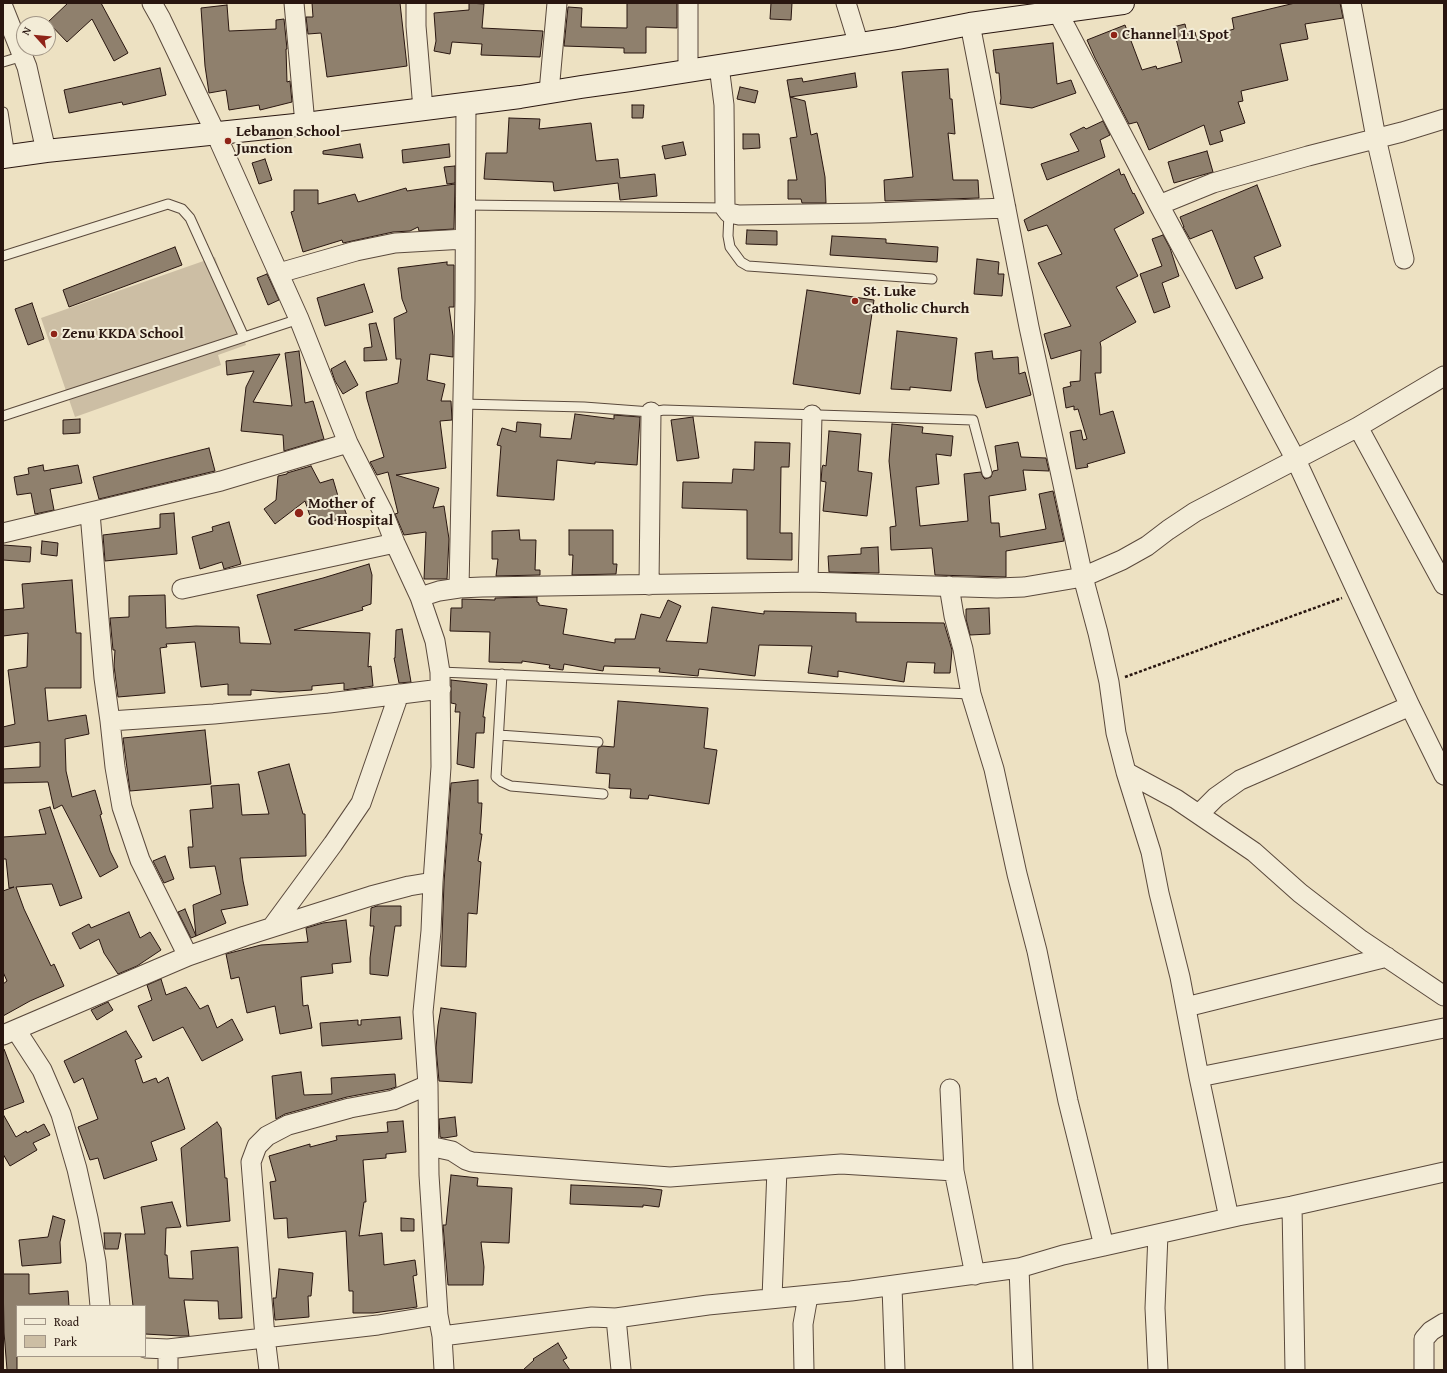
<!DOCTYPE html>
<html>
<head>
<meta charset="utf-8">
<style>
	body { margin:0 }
	#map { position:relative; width:1447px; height:1373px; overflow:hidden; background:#ede1c2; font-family:"Gentium Book Plus",serif }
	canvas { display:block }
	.frame { position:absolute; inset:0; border:4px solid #291610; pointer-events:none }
	.legend { position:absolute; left:16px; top:1305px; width:130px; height:52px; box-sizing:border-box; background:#f3ecd7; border:1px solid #a29687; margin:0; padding:5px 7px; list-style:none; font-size:12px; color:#291610 }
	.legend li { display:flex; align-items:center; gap:8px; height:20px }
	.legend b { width:20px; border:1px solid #a29687 }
	.north { position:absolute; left:16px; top:16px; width:40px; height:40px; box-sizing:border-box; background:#f3ecd7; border:1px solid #a29687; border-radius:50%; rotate:297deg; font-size:11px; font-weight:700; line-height:16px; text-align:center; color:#291610 }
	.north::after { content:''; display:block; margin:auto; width:14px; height:18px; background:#8f2418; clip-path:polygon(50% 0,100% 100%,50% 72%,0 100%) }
</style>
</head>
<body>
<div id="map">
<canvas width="1447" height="1373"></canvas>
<div class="frame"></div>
<ul class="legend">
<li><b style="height:5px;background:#f3ecd7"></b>Road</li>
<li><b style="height:11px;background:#ccbea4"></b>Park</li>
</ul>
<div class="north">N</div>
</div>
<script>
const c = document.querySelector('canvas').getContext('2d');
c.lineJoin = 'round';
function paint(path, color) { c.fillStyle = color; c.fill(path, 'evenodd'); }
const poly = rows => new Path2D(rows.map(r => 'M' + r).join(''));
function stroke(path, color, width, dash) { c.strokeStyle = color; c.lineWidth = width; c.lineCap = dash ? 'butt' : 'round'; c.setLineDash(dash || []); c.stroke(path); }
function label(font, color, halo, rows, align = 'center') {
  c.font = font + ' "Gentium Book Plus",serif'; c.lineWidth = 4; c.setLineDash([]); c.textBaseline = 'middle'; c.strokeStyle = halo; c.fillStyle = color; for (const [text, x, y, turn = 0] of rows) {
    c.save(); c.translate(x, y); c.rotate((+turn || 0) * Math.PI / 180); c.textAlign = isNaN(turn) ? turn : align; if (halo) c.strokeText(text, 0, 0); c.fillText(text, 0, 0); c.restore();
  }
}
const green = poly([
	[215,257,246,345,218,355,221,365,75,417,41,318]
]);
const building = poly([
	[68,3,101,3,128,53,114,61,92,19,67,42,48,22,68,3],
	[312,3,400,3,407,66,327,77,321,33,308,34,306,17,313,17,312,3],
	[469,3,484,4,482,28,543,31,540,57,481,55,482,44,452,42,450,54,434,51,436,41,434,13,469,10,469,3],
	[627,3,677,3,677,28,646,27,646,53,624,53,624,48,564,46,568,7,582,8,581,27,627,28,627,3],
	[771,3,792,3,791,20,770,19,771,3],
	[1295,3,1340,3,1343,18,1305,24,1308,39,1280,44,1288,80,1241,91,1243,101,1238,102,1245,123,1220,131,1223,141,1210,145,1204,125,1149,150,1137,122,1129,124,1095,58,1087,40,1125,25,1142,70,1156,66,1157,69,1182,62,1173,27,1185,24,1187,33,1195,32,1197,40,1234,29,1232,18,1295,3],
	[227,5,229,31,276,29,276,20,284,19,287,49,286,49,287,82,290,81,292,102,260,110,259,105,229,110,226,90,209,93,205,66,201,8,227,5],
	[1053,43,1057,84,1071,80,1076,93,1032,108,1000,104,1001,98,999,73,996,73,993,50,1053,43],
	[160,68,166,95,123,105,122,102,69,113,64,90,160,68],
	[948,69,950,99,952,99,955,134,948,133,953,180,978,180,979,198,885,201,884,180,913,177,902,72,948,69],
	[855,73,857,87,790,97,805,101,811,135,817,133,825,177,826,203,802,203,801,199,788,199,788,180,797,180,790,138,797,137,787,80,802,78,803,82,855,73],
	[740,87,758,91,755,103,737,99,740,87],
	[632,105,644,105,643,118,632,118,632,105],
	[509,118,540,119,539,129,591,123,596,161,618,159,620,178,655,174,657,196,620,200,618,183,554,191,553,182,484,179,486,153,507,153,509,118],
	[1103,121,1110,135,1100,140,1105,157,1047,180,1041,164,1079,151,1070,134,1084,127,1086,129,1103,121],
	[743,134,759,134,760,148,743,149,743,134],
	[683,142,686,155,665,159,662,146,683,142],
	[360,144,363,158,323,154,323,151,360,144],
	[449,144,450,157,403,163,402,150,449,144],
	[1207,151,1213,172,1174,183,1168,162,1207,151],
	[265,159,272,180,259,184,252,163,265,159],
	[455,166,455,183,447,184,444,167,455,166],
	[1119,169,1121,175,1124,174,1133,194,1134,193,1144,213,1114,229,1138,276,1116,287,1136,322,1100,342,1101,347,1101,373,1095,373,1100,415,1113,411,1125,453,1087,464,1088,467,1076,469,1070,432,1081,430,1083,440,1087,439,1078,409,1074,410,1074,406,1066,408,1063,388,1071,386,1070,382,1080,381,1081,350,1051,359,1044,334,1071,326,1038,263,1062,254,1047,225,1028,231,1024,220,1119,169],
	[455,184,454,229,419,231,418,227,410,231,393,232,343,243,342,240,303,252,291,212,294,211,294,190,318,190,318,204,355,194,358,202,406,188,407,191,455,184],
	[1257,185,1281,246,1254,257,1263,278,1236,289,1212,230,1190,239,1183,227,1184,227,1180,217,1257,185],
	[747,230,777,231,777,245,746,244,747,230],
	[1163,235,1170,248,1179,276,1162,283,1170,307,1154,313,1140,274,1162,266,1152,239,1163,235],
	[832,236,886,239,886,243,938,247,937,262,830,255,832,236],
	[175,247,182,265,69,307,63,290,175,247],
	[977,259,999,262,998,274,1004,274,1002,296,974,294,977,259],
	[447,262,447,265,454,265,454,307,449,307,453,336,453,357,430,354,427,380,445,384,441,401,451,401,452,420,440,421,446,468,396,475,439,488,433,508,444,506,449,539,447,579,424,579,426,532,404,535,395,514,398,513,388,472,377,475,370,462,384,457,367,399,366,392,398,383,401,359,396,359,394,318,407,312,402,299,398,268,447,262],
	[267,274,279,300,268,305,257,278,267,274],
	[364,284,373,312,325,326,317,298,364,284],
	[807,290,874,300,860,394,793,384,807,290],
	[32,303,44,339,28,345,15,309,32,303],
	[376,323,387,360,364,361,364,348,372,347,369,324,376,323],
	[897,331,957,338,951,391,910,387,910,390,891,389,897,331],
	[299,351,305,403,313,401,324,439,284,451,283,435,241,431,246,387,254,371,227,375,226,361,280,354,253,402,292,406,285,353,299,351],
	[992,351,993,359,1018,357,1019,374,1025,372,1031,395,986,408,978,380,975,353,992,351],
	[345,361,358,385,343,394,335,381,331,369,345,361],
	[575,414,614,419,614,415,640,417,637,465,595,462,595,464,557,460,554,500,497,496,501,446,497,445,502,428,516,432,517,422,541,424,540,437,571,439,575,414],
	[693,417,699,458,677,461,671,420,693,417],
	[80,419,80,433,63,434,63,420,80,419],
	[892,424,923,427,922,433,953,436,951,456,936,454,939,484,916,487,920,526,968,521,964,474,981,472,983,477,985,479,991,477,993,471,998,470,995,446,1018,442,1021,457,1046,458,1049,471,1023,470,1026,490,989,496,991,523,999,523,1000,537,1046,529,1039,494,1053,491,1064,541,1006,551,1006,577,935,575,932,548,891,550,890,527,896,526,889,461,892,424],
	[829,431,861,434,858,471,872,473,867,516,823,511,826,482,821,481,822,468,823,465,826,466,829,431],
	[755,442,790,443,789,467,781,467,780,533,792,533,792,560,747,559,747,510,682,508,683,482,732,483,733,469,754,470,755,442],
	[209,448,215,471,99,499,93,477,209,448],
	[43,465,44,471,78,465,82,483,50,489,54,510,35,514,31,493,17,495,14,477,29,474,28,468,43,465],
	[311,466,320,483,333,479,340,503,342,502,347,516,328,523,327,521,313,525,305,501,275,524,264,509,276,500,278,476,287,474,287,473,311,466],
	[174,513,177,554,105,561,103,535,160,528,160,514,174,513],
	[229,522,241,564,224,569,222,562,200,569,192,537,213,531,212,527,229,522],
	[519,530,520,540,536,540,535,570,540,570,540,575,496,576,498,559,492,559,492,531,519,530],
	[569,530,613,530,613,564,617,564,616,574,572,575,573,555,569,555,569,530],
	[42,541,58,543,57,556,41,554,42,541],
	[3,545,31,547,30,562,3,560,3,545],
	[878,547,879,573,829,572,828,556,861,554,861,548,878,547],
	[369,564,372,575,371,604,362,607,363,610,294,630,370,633,368,667,371,666,373,686,344,690,344,683,312,686,312,690,280,692,251,690,251,695,228,695,228,684,201,687,195,642,166,644,167,647,160,648,165,693,118,697,114,666,115,650,113,650,110,618,129,617,129,596,165,595,166,628,196,626,239,627,240,643,271,644,257,595,323,578,369,564],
	[72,580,76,633,81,633,81,688,45,688,48,721,86,715,89,734,65,739,66,771,72,797,95,790,102,814,100,815,110,851,118,867,100,877,62,805,54,809,48,782,3,783,3,769,40,767,40,742,3,747,3,727,15,724,8,670,27,667,28,633,3,636,3,610,24,608,22,584,72,580],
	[537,597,537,602,539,603,539,605,567,609,563,634,615,643,615,639,635,639,641,614,660,618,668,600,681,606,666,641,707,643,712,607,764,614,764,611,856,613,856,622,944,623,952,650,950,673,934,673,935,663,907,662,904,682,838,671,838,677,808,673,812,646,759,645,755,676,699,669,698,676,659,672,660,668,604,666,603,671,564,664,563,670,549,668,550,665,522,661,522,663,489,662,490,632,450,631,451,608,462,608,462,599,495,600,495,598,537,597],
	[989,608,990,634,970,635,966,619,966,609,989,608],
	[402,629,411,682,399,683,394,658,395,658,396,630,402,629],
	[451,680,487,684,483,717,485,717,484,733,476,733,474,768,457,764,460,712,455,712,456,704,451,703,451,680],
	[618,701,708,708,704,748,717,750,709,804,649,795,648,799,630,798,631,789,609,788,610,774,596,773,598,748,602,746,614,747,618,701],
	[205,730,211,784,130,791,123,738,205,730],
	[289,764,303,814,305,814,306,856,240,858,243,881,248,905,221,910,226,923,196,936,193,905,221,894,215,866,190,868,188,847,193,847,190,810,213,808,211,786,239,784,242,815,269,814,258,772,289,764],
	[478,780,478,803,482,803,480,834,482,834,478,861,481,862,477,914,468,913,466,967,441,966,444,883,451,783,478,780],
	[50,807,82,898,60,906,52,884,16,887,24,909,51,966,54,964,64,986,30,1001,3,1016,3,984,7,981,3,972,3,891,14,887,9,888,6,859,3,859,3,837,46,834,39,810,50,807],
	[165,856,174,879,164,883,153,861,165,856],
	[377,906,401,906,401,926,395,926,388,976,370,974,370,958,374,926,370,926,371,908,377,906],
	[185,909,196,936,191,938,178,912,185,909],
	[129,912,140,938,150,932,161,950,137,966,118,974,104,953,99,939,80,949,72,933,89,924,91,928,129,912],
	[346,920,351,962,332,964,333,973,301,977,303,1006,308,1005,312,1028,280,1034,275,1006,247,1013,239,977,231,979,226,954,261,945,308,942,306,928,323,923,346,920],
	[161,979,166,995,186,987,200,1009,208,1005,217,1028,232,1019,243,1040,202,1061,183,1027,153,1041,138,1006,152,1000,147,985,161,979],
	[108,1002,113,1010,97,1020,91,1010,108,1002],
	[441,1008,476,1013,472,1083,439,1081,436,1048,438,1025,441,1008],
	[400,1017,402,1039,322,1046,320,1023,358,1020,358,1025,361,1025,361,1020,400,1017],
	[126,1031,142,1057,135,1060,143,1083,156,1078,158,1083,168,1077,185,1129,151,1142,157,1160,104,1179,98,1158,90,1160,78,1127,98,1119,83,1078,74,1083,64,1061,126,1031],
	[3,1049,4,1049,24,1102,3,1110,3,1049],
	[301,1072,304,1095,332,1094,331,1078,395,1074,396,1087,390,1089,347,1097,285,1114,276,1119,272,1076,301,1072],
	[3,1114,16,1137,26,1131,27,1133,44,1124,50,1135,33,1143,37,1150,10,1166,3,1154,3,1114],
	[455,1117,457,1136,444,1138,440,1137,439,1119,455,1117],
	[403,1121,406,1152,386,1154,386,1158,363,1160,366,1202,364,1202,359,1236,382,1233,384,1265,415,1260,417,1275,413,1276,417,1307,373,1313,353,1313,353,1291,349,1291,346,1231,288,1238,287,1218,274,1219,270,1182,276,1181,269,1156,310,1144,310,1147,337,1140,336,1136,388,1132,387,1122,403,1121],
	[217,1122,221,1128,225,1178,227,1178,230,1221,187,1226,181,1148,217,1122],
	[451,1175,478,1178,477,1186,512,1188,509,1243,481,1242,484,1267,483,1285,448,1285,443,1225,446,1225,451,1175],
	[571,1185,646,1188,662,1190,659,1207,643,1205,643,1207,570,1204,571,1185],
	[172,1202,181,1227,166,1228,165,1255,167,1255,169,1278,193,1279,191,1251,238,1247,242,1318,219,1319,218,1301,184,1300,189,1336,181,1336,145,1334,145,1306,133,1306,125,1234,145,1234,141,1207,172,1202],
	[53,1216,65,1220,60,1242,61,1263,22,1266,19,1240,48,1237,53,1216],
	[401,1218,414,1219,414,1231,401,1231,401,1218],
	[104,1233,121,1233,118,1249,105,1249,104,1233],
	[279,1269,313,1273,311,1296,308,1296,309,1317,275,1320,273,1298,276,1298,279,1269],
	[3,1274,29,1274,29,1294,68,1291,69,1306,17,1306,17,1370,7,1370,4,1332,3,1274],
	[558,1343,567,1358,563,1360,570,1370,523,1370,534,1360,533,1359,558,1343]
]);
const path = poly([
	[1125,677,1342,598]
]);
const lane = poly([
	[3,62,23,56],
	[3,112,10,156],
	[465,205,725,208],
	[729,213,728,236,730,247,741,262,748,266,932,279],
	[3,256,168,204,182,209,190,218,244,337],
	[462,404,584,407,651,412,664,410,973,420,987,473],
	[3,416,299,319],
	[440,672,971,694],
	[502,674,496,777,502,782,511,786,603,794],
	[499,735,598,742]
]);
const street = poly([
	[152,3,161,19,216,134,299,319,348,443,383,512,395,543,420,597,435,641,440,672,441,767,433,882,431,931,423,1012,428,1085,429,1175,438,1315,442,1336,444,1370],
	[294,3,305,124],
	[416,3,416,26,423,109],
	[688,3,688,71],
	[846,3,859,45],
	[1053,3,1159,205,1296,460,1410,706,1444,775],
	[1351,3,1376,138,1404,259],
	[3,7,27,67,46,151],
	[970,24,1029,327,1083,577,1098,633,1109,682,1116,733,1126,772,1151,852,1159,893,1180,977,1199,1077,1229,1218],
	[719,66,724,105,725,208,729,213,739,215,871,213,1006,208],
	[549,92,557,3],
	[1159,205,1213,183,1308,156,1402,132,1444,119],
	[279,273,356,251,395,243,465,239],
	[1358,427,1444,585],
	[90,513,104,678,110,721,115,767,122,807,140,860,188,956],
	[3,533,221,481,348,443],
	[808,582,812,415],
	[649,585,651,412],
	[949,586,954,616,963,649,971,694,994,769,1017,874,1037,951,1068,1101,1104,1246],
	[459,588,465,300,466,104],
	[182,589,395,543],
	[420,597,439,591,459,588,482,587,808,582,997,588,1024,587,1083,577,1122,560,1147,546,1168,530,1195,512,1358,427,1444,376],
	[110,721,214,714,329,703,441,689],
	[1126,772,1176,799,1254,852,1300,893,1361,940,1444,996],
	[1199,814,1216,797,1240,780,1410,706],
	[272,927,333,844,361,803,399,694],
	[1186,1007,1387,957],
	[16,1030,42,1070,61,1114,77,1169,88,1218,96,1262,100,1306],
	[3,1035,188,956,245,936,371,896,409,886,433,882],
	[1199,1077,1444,1028],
	[950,1089,954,1171,975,1275],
	[429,1146,452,1151,466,1160,472,1162,670,1177,841,1164,954,1171],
	[1292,1206,1295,1370],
	[1019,1268,1023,1370],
	[892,1287,895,1370],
	[772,1298,777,1169],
	[616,1318,621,1370],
	[442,1336,592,1317,616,1318,708,1305,851,1291,1019,1268,1063,1255,1104,1246,1238,1216,1292,1206,1444,1172],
	[145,1348,168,1349,378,1325,438,1315],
	[168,1349,168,1370],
	[269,1370,265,1337,251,1162,257,1146,267,1136,288,1125,350,1108,393,1100,428,1085],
	[804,1370,803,1324,808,1296],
	[1158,1370,1155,1308,1158,1234],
	[1424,1370,1424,1339,1431,1331,1444,1323]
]);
const secondary = poly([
	[3,157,46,151,305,124,520,97,581,87,630,80,898,38,970,24,1123,3]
]);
const markers = [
	[1114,35,4,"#8f2418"],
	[228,141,4,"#8f2418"],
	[855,301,4,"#8f2418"],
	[54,334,4,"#8f2418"],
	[299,513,5,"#8f2418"]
];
const poiNames = [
	["Channel 11 Spot",1122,35],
	["Lebanon School",236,132],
	["Junction",236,149],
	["St. Luke",863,292],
	["Catholic Church",863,309],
	["Zenu KKDA School",62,334],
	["Mother of",308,504],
	["God Hospital",308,521]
];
paint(green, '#ccbea4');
paint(building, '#8f806d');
stroke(building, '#291610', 1);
stroke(lane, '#5a493c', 11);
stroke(street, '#5a493c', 21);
stroke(secondary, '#291610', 24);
stroke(path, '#291610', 2.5, [3, 2]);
stroke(lane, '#f3ecd7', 9);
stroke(street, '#f3ecd7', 19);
stroke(secondary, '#f3ecd7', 22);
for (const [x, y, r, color] of markers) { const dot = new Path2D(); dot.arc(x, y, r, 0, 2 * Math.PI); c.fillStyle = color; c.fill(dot); stroke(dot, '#f3ecd7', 1.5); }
label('bold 15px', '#291610', '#f3ecd7', poiNames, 'left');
</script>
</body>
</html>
